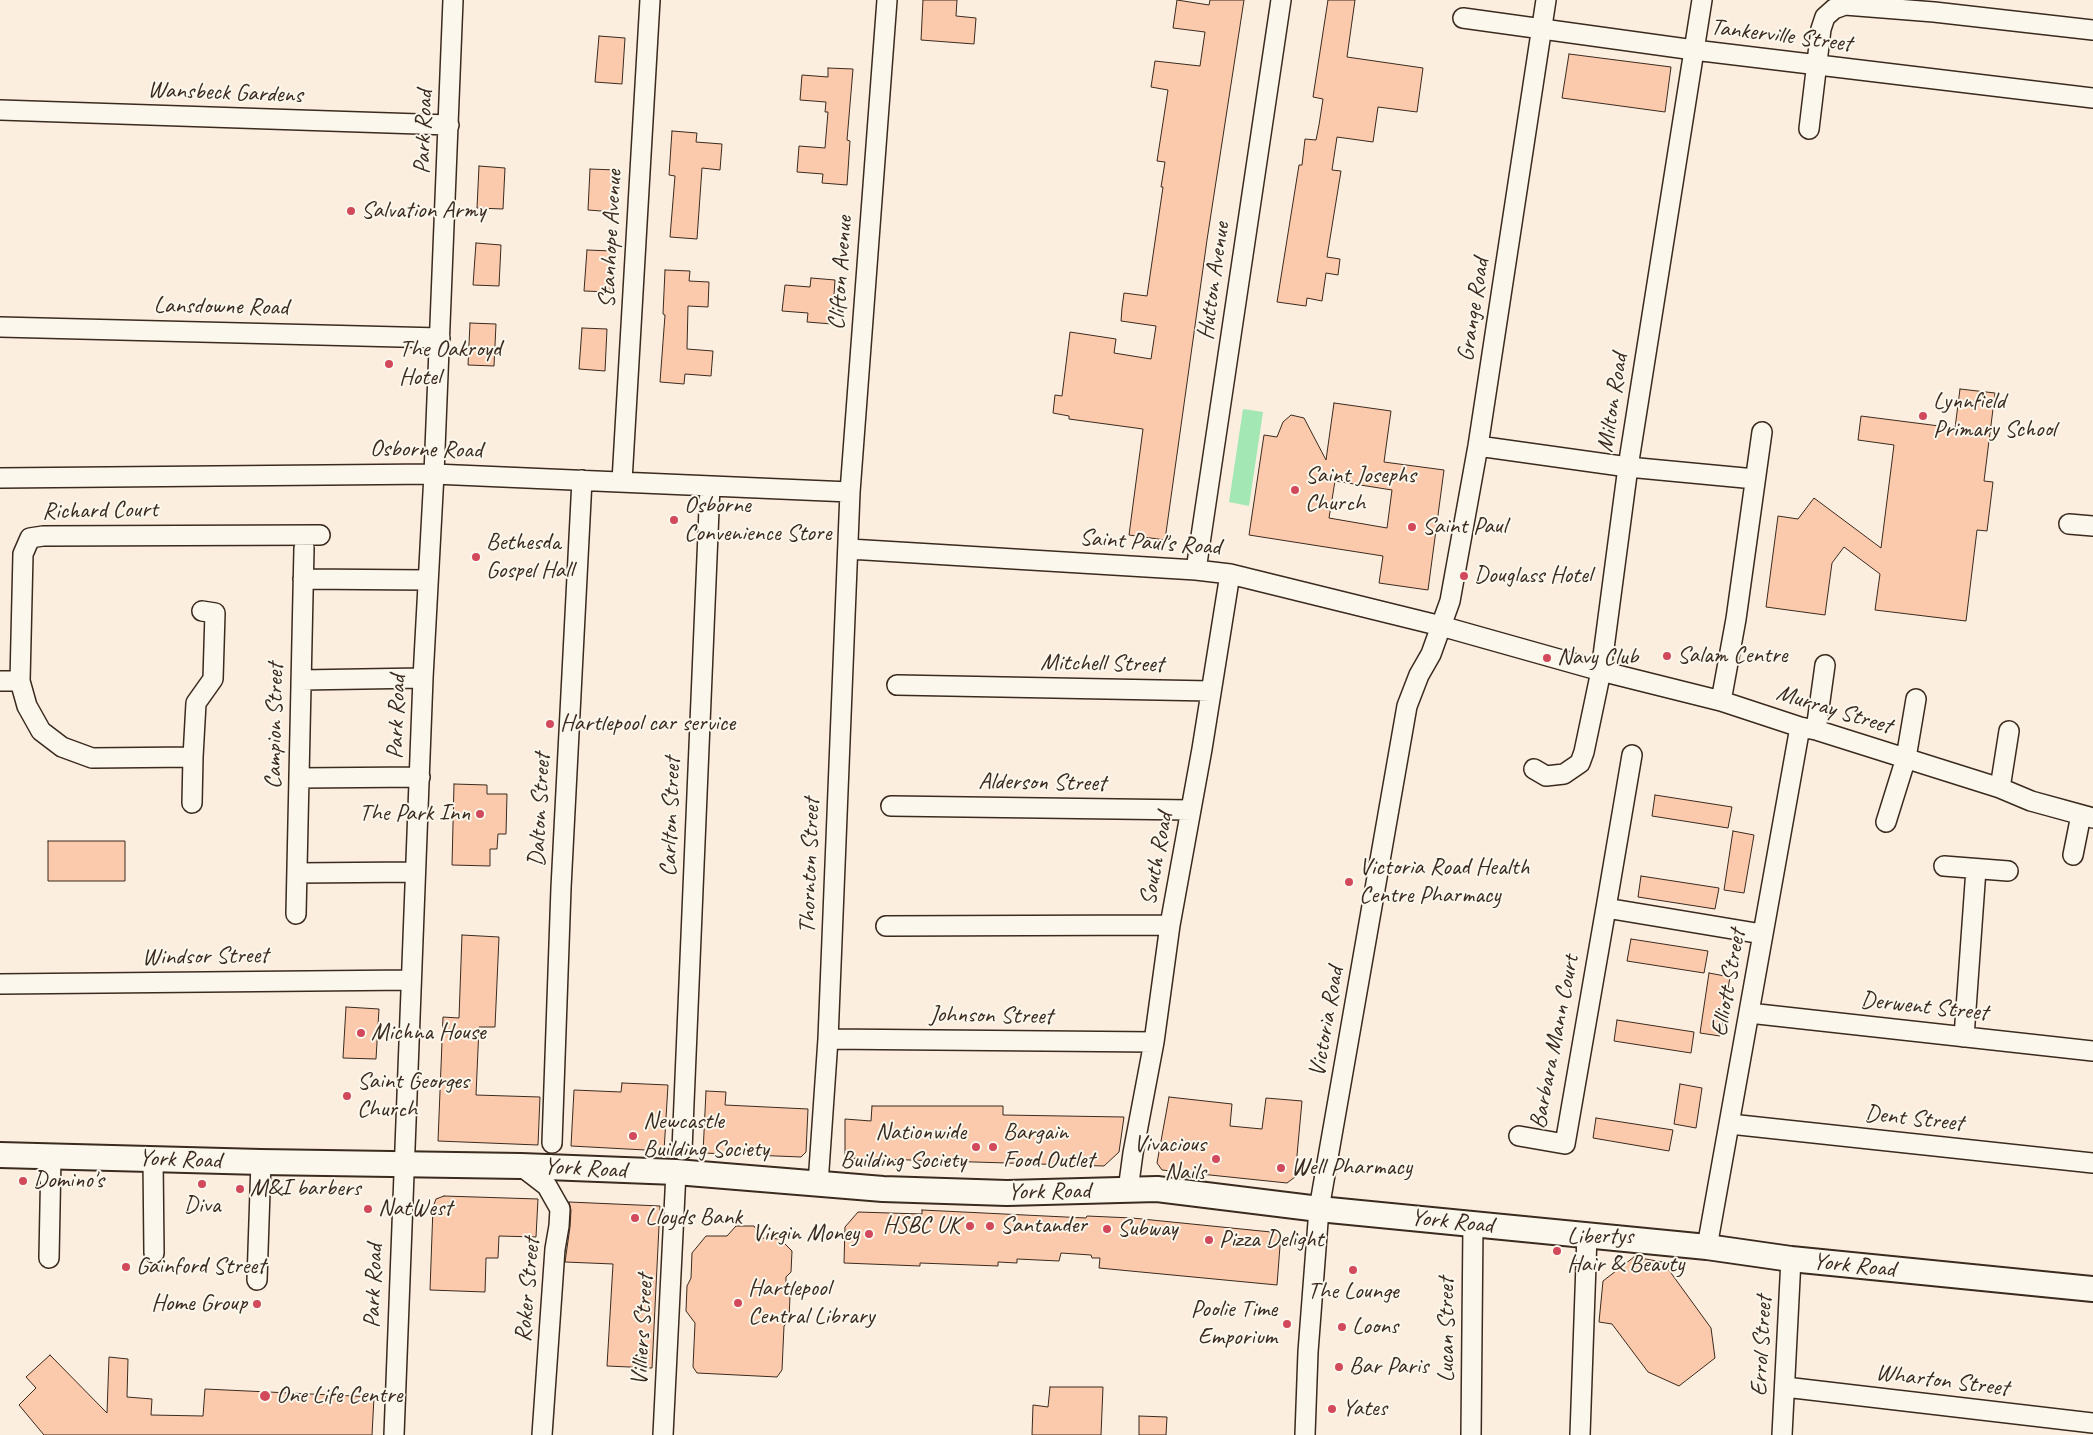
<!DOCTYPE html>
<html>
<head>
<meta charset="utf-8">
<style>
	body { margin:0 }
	canvas { display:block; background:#fbeedf }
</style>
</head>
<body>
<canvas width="2093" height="1435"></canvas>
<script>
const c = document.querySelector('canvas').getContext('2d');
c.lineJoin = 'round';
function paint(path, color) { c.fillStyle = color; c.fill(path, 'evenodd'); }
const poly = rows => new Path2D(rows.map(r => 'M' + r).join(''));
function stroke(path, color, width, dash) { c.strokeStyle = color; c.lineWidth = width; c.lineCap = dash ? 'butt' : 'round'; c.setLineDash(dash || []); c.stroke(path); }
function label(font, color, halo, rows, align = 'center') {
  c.font = font + ' Caveat,sans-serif'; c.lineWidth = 4; c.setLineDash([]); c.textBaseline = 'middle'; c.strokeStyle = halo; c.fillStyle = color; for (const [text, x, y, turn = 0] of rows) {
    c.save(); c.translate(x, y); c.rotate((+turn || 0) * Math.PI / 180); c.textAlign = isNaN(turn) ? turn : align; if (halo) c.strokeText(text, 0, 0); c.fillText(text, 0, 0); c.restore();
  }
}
const green = poly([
	[1243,409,1263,412,1249,506,1229,502]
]);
const building = poly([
	[923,0,957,0,956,16,976,18,974,44,921,40,923,0],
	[1177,0,1209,5,1210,0,1244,0,1207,240,1165,540,1129,535,1143,429,1069,419,1069,416,1053,413,1055,395,1062,396,1070,332,1116,339,1114,353,1151,359,1156,326,1121,321,1122,308,1124,293,1147,296,1163,187,1161,187,1165,162,1157,161,1168,90,1151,87,1155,61,1200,66,1205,32,1173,28,1177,0],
	[1328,0,1355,0,1347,57,1423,68,1417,112,1378,107,1373,142,1337,137,1332,170,1341,171,1327,257,1340,259,1338,275,1326,273,1322,301,1307,298,1306,306,1277,302,1299,165,1302,165,1305,139,1316,140,1319,125,1323,99,1313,97,1328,0],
	[599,36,625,38,622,84,595,82,599,36],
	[1569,54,1671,67,1665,112,1562,98,1569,54],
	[828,68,853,69,847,140,850,141,847,185,822,183,823,174,797,172,799,146,825,148,828,112,825,112,826,102,800,100,802,75,828,77,828,68],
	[672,131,697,133,696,142,722,144,720,170,702,168,697,239,670,237,675,176,669,175,672,131],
	[479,166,505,168,503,209,477,208,479,166],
	[590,169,616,170,614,212,588,210,590,169],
	[476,243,501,245,499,286,473,285,476,243],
	[587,250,613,251,610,292,584,291,587,250],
	[665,270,690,271,689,281,709,282,708,307,688,306,687,349,713,351,711,376,685,374,684,384,660,382,665,315,663,314,665,270],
	[811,278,835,280,832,324,807,322,808,313,782,311,785,285,810,287,811,278],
	[470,323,496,324,494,366,468,365,470,323],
	[582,328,607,329,605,371,579,369,582,328],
	[1960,389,1995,393,1984,481,1993,482,1987,531,1977,530,1966,621,1875,610,1880,574,1844,547,1832,563,1825,615,1766,607,1778,516,1798,519,1814,498,1881,548,1894,445,1858,440,1861,416,1955,428,1960,389],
	[1334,403,1391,411,1384,462,1444,470,1428,590,1379,583,1383,556,1249,535,1264,435,1277,437,1283,422,1291,415,1304,418,1326,460,1334,403],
	[1335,481,1392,490,1387,528,1329,518,1335,481],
	[454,784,487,785,487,794,507,794,506,834,498,834,497,849,490,849,490,866,452,865,454,784],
	[1655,795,1732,807,1728,828,1652,816,1655,795],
	[1733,831,1754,835,1744,893,1724,890,1733,831],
	[48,841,125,841,125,881,48,881,48,841],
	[1641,876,1719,888,1715,909,1638,897,1641,876],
	[462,935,499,937,495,1027,479,1027,476,1095,540,1097,538,1145,438,1141,443,1017,459,1018,462,935],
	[1631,939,1708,951,1704,973,1627,961,1631,939],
	[1709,973,1730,977,1720,1036,1700,1033,1709,973],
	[346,1007,379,1009,376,1059,343,1058,346,1007],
	[1617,1020,1694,1032,1691,1053,1614,1041,1617,1020],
	[622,1083,668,1085,664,1151,571,1146,574,1090,621,1092,622,1083],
	[1680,1084,1702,1088,1696,1128,1674,1124,1680,1084],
	[706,1091,726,1092,725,1105,808,1109,806,1152,801,1157,703,1153,706,1091],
	[1169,1097,1232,1104,1230,1126,1262,1129,1266,1098,1302,1101,1295,1177,1287,1183,1162,1170,1157,1163,1169,1097],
	[872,1106,1003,1106,1003,1115,1124,1117,1119,1152,1104,1166,845,1158,845,1119,871,1121,872,1106],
	[1596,1118,1673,1130,1669,1151,1593,1138,1596,1118],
	[444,1196,538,1199,536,1237,499,1236,498,1258,486,1258,485,1292,430,1290,433,1207,436,1199,444,1196],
	[569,1202,660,1206,652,1368,607,1366,613,1264,565,1262,570,1227,571,1210,569,1202],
	[922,1210,1086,1218,1087,1216,1132,1218,1281,1233,1277,1285,1099,1268,1100,1258,1092,1258,1091,1255,1061,1253,1059,1261,1017,1259,1017,1263,998,1262,998,1266,920,1263,920,1266,844,1263,845,1227,858,1212,922,1214,922,1210],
	[736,1226,754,1226,762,1238,780,1239,792,1251,791,1272,786,1277,786,1291,790,1295,789,1321,784,1326,782,1370,777,1377,697,1373,693,1367,695,1323,686,1311,687,1286,691,1278,692,1253,706,1236,727,1236,736,1226],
	[1634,1257,1663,1262,1711,1328,1715,1358,1679,1386,1648,1372,1612,1324,1599,1322,1603,1281,1634,1257],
	[50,1355,107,1413,109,1357,128,1359,127,1397,152,1399,151,1415,203,1416,205,1389,374,1397,372,1435,44,1435,19,1405,36,1388,26,1377,50,1355],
	[1050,1387,1103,1387,1101,1435,1032,1435,1033,1405,1048,1407,1050,1387],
	[1139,1416,1167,1417,1166,1435,1139,1435,1139,1416]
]);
const minor = poly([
	[1463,18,1694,50,2093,98],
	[0,110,449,125],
	[1809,129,1821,29,1825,17,1834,9,1845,5,1934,12,2093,30],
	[0,327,440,338],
	[1478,446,1628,467,1755,479],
	[0,478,434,474,850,492],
	[622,481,650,0],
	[2069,524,2093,526],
	[849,549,1196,570,1230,574,1441,626,1601,671,1721,701,1800,727,1816,730,2000,788,2031,801,2093,818],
	[1196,570,1281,0],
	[303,579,427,580],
	[202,611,215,613,213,679,196,703,193,757,92,758,62,747,41,731,27,706,20,681,23,554,30,538,43,536,320,535],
	[301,680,423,678],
	[0,681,20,681],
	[897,685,1211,691],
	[1721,701,1736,619,1762,432],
	[1816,730,1825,665],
	[1534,769,1546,776,1564,774,1580,763,1584,752,1601,671,1628,467,1702,0],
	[299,778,420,777],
	[2000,788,2009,731],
	[192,803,193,757],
	[891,806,1191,810],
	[1886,822,1906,758,1916,699],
	[2073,855,2081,815],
	[1944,866,2008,871],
	[298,873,415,872],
	[1606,908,1632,755],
	[296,914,304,548],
	[886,926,1170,925],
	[0,984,411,980],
	[1749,1013,2093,1051],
	[1964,1037,1976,869],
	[828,1039,1154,1042],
	[1730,1124,2093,1163],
	[1519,1136,1565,1144,1606,908,1762,934],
	[552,1143,561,888,582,480],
	[682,1150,710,486],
	[153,1159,154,1253],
	[521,1166,547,1186,560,1209,559,1226,555,1249,542,1435],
	[818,1184,828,1039,850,492,887,0],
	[1128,1190,1133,1153,1154,1042,1170,925,1202,749,1230,574],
	[1707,1247,1800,727],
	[49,1258,51,1156],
	[257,1280,261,1162],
	[1785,1387,2093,1423],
	[394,1435,423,678,434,474,453,0],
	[663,1435,676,1172],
	[1305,1435,1308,1352,1319,1209,1407,706,1419,675,1431,654,1450,601,1478,446,1546,0],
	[1471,1435,1473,1225],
	[1580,1435,1587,1235],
	[1782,1435,1791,1259]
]);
const major = poly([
	[0,1155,261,1162,521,1166,676,1172,883,1189,1007,1193,1157,1189,1319,1209,1707,1247,1791,1259,2093,1289]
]);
const markers = [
	[351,211,5,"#d1495b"],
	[389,364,5,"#d1495b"],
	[1923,416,5,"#d1495b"],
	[1295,490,5,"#d1495b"],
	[674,520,5,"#d1495b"],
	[1412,527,5,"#d1495b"],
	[476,557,5,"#d1495b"],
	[1464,576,5,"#d1495b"],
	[1667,656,5,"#d1495b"],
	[1547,658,5,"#d1495b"],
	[550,724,5,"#d1495b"],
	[480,814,5,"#d1495b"],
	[1349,882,5,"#d1495b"],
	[361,1033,5,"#d1495b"],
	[347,1096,5,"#d1495b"],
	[633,1136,5,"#d1495b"],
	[976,1147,5,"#d1495b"],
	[993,1147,5,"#d1495b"],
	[1216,1159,5,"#d1495b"],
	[1281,1168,5,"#d1495b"],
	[23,1181,5,"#d1495b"],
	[202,1184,5,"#d1495b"],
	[240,1189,5,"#d1495b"],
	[368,1209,5,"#d1495b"],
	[635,1218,5,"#d1495b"],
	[970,1226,5,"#d1495b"],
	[990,1226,5,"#d1495b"],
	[1107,1229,5,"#d1495b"],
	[869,1234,5,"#d1495b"],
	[1209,1240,5,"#d1495b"],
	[1557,1251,5,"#d1495b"],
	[126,1267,5,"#d1495b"],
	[1353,1270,5,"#d1495b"],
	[738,1303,5,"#d1495b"],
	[257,1304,5,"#d1495b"],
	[1287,1324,5,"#d1495b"],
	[1342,1327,5,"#d1495b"],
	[1339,1367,5,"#d1495b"],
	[265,1396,6,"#d1495b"],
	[1332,1409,5,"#d1495b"]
];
const streetNames = [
	["Tankerville Street",1781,36,7],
	["Wansbeck Gardens",225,93,2],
	["Park Road",424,132,-88],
	["Stanhope Avenue",611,239,-87],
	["Clifton Avenue",841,273,-86],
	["Hutton Avenue",1214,281,-82],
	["Lansdowne Road",221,307,1],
	["Grange Road",1474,310,-81],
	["Milton Road",1613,403,-81],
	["Osborne Road",426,450,1],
	["Richard Court",100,511,-1],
	["Saint Paul's Road",1150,543,4],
	["Mitchell Street",1102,664,1],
	["Murray Street",1834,710,17],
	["Park Road",397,717,-88],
	["Campion Street",275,726,-89],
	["Alderson Street",1042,783,1],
	["Dalton Street",540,810,-87],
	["Carlton Street",671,817,-88],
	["South Road",1157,859,-79],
	["Thornton Street",810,866,-88],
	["Windsor Street",205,957,-1],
	["Elliott Street",1729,983,-80],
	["Derwent Street",1924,1007,6],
	["Johnson Street",991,1016,1],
	["Victoria Road",1327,1022,-80],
	["Barbara Mann Court",1555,1042,-79],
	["Dent Street",1914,1119,6],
	["York Road",180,1160,2],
	["York Road",585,1169,3],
	["York Road",1049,1192,-1],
	["York Road",1452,1222,6],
	["York Road",1854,1266,6],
	["Park Road",374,1286,-88],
	["Roker Street",528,1290,-85],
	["Villiers Street",643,1330,-87],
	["Lucan Street",1447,1330,-90],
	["Errol Street",1762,1346,-87],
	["Wharton Street",1942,1381,7]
];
const poiNames = [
	["Salvation Army",361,211],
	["The Oakroyd",399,350],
	["Hotel",399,378],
	["Lynnfield",1933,402],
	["Primary School",1933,430],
	["Saint Josephs",1305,476],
	["Church",1305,504],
	["Osborne",684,506],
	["Convenience Store",684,534],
	["Saint Paul",1422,527],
	["Bethesda",486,543],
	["Gospel Hall",486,571],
	["Douglass Hotel",1474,576],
	["Salam Centre",1677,656],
	["Navy Club",1557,658],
	["Hartlepool car service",560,724],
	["The Park Inn",470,814,"right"],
	["Victoria Road Health",1359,868],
	["Centre Pharmacy",1359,896],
	["Michna House",371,1033],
	["Saint Georges",357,1082],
	["Church",357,1110],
	["Newcastle",643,1122],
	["Building Society",643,1150],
	["Nationwide",966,1133,"right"],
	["Building Society",966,1161,"right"],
	["Bargain",1003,1133],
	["Food Outlet",1003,1161],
	["Vivacious",1206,1145,"right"],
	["Nails",1206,1173,"right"],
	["Well Pharmacy",1291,1168],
	["Domino's",33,1181],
	["M&I barbers",250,1189],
	["Diva",202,1206,"center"],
	["NatWest",378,1209],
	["Lloyds Bank",645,1218],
	["HSBC UK",960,1226,"right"],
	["Santander",1000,1226],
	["Subway",1117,1229],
	["Virgin Money",859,1234,"right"],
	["Libertys",1567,1237],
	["Hair & Beauty",1567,1265],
	["Pizza Delight",1219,1240],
	["Gainford Street",136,1267],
	["Hartlepool",748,1289],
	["Central Library",748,1317],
	["The Lounge",1353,1292,"center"],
	["Home Group",247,1304,"right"],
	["Poolie Time",1277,1310,"right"],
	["Emporium",1277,1338,"right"],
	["Loons",1352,1327],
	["Bar Paris",1349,1367],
	["One Life Centre",276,1396],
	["Yates",1342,1409]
];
paint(green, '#a2e7b4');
paint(building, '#fbc9ab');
stroke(building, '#3b2a1e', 1);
stroke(minor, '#3b2a1e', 22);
stroke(major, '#3b2a1e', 28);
stroke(minor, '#fbf7ec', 19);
stroke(major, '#fbf7ec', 24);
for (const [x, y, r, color] of markers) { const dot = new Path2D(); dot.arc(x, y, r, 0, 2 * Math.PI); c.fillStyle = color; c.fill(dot); stroke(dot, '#fbf7ec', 2); }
label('24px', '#3b2a1e', '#fbf7ec', streetNames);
label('24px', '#3b2a1e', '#fbf7ec', poiNames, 'left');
</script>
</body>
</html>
